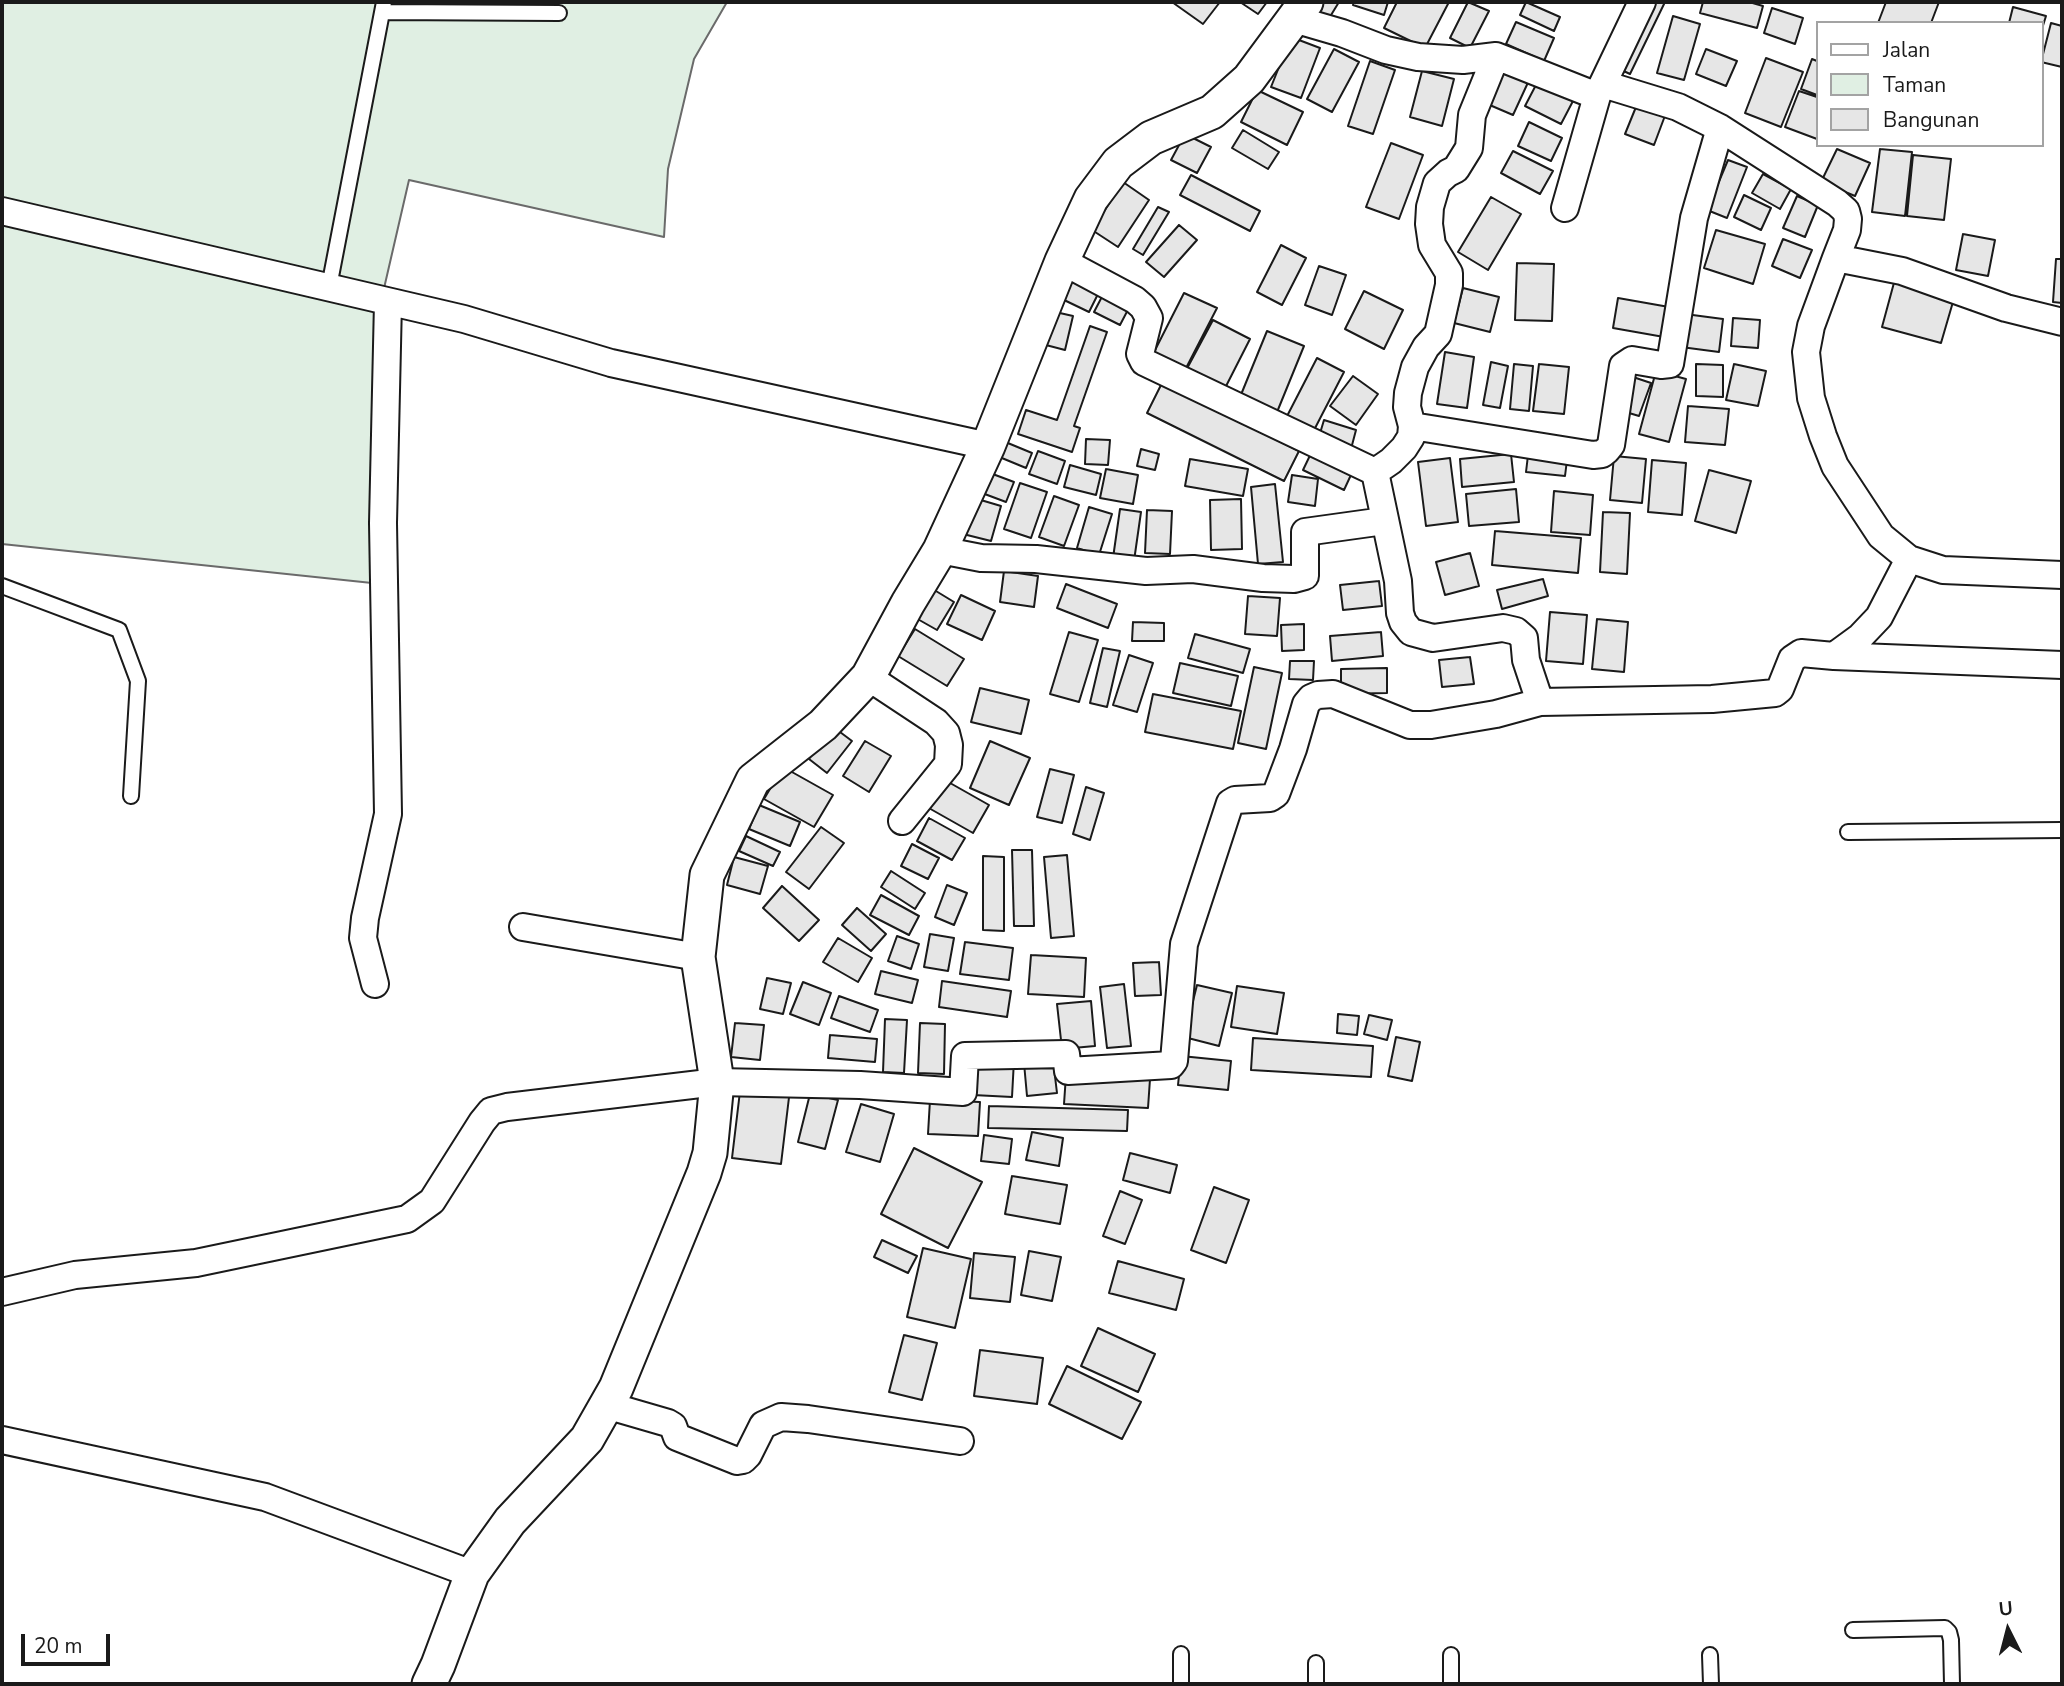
<!DOCTYPE html>
<html>
<head>
<meta charset="utf-8">
<style>
	body { margin:0 }
	#map { position:relative; width:2064px; height:1686px; overflow:hidden; background:#fff; font-family:"Nunito Sans",sans-serif }
	canvas { display:block }
	.frame { position:absolute; inset:0; border:4px solid #1a1a1a; pointer-events:none }
	.legend { position:absolute; left:1816px; top:21px; width:228px; height:126px; box-sizing:border-box; background:#fff; border:2px solid #a3a3a3; margin:0; padding:9px 12px; list-style:none; font-size:21px; color:#1a1a1a }
	.legend li { display:flex; align-items:center; gap:14px; height:35px }
	.legend b { width:35px; border:2px solid #a3a3a3 }
	.north { position:absolute; left:1973px; top:1595px; width:70px; height:70px; -webkit-text-stroke:5px #fff; paint-order:stroke; rotate:354deg; font-size:19px; font-weight:700; line-height:28px; text-align:center; color:#1a1a1a }
	.north::after { content:''; display:block; margin:auto; width:24px; height:32px; background:#1a1a1a; clip-path:polygon(50% 0,100% 100%,50% 72%,0 100%) }
	.scale { position:absolute; left:21px; top:1634px; width:89px; height:32px; box-sizing:border-box; border:4px solid #1a1a1a; border-top:0; padding-left:9px; font-size:21px; line-height:24px; white-space:nowrap; color:#1a1a1a; -webkit-text-stroke:5px #fff; paint-order:stroke }
</style>
</head>
<body>
<div id="map">
<canvas width="2064" height="1686"></canvas>
<div class="frame"></div>
<ul class="legend">
<li><b style="height:9px;background:#fff"></b>Jalan</li>
<li><b style="height:19px;background:#e0efe3"></b>Taman</li>
<li><b style="height:19px;background:#e6e6e6"></b>Bangunan</li>
</ul>
<div class="north">U</div>
<div class="scale">20 m</div>
</div>
<script>
const c = document.querySelector('canvas').getContext('2d');
c.lineJoin = 'round';
function paint(path, color) { c.fillStyle = color; c.fill(path, 'evenodd'); }
const poly = rows => new Path2D(rows.map(r => 'M' + r).join(''));
function stroke(path, color, width, dash) { c.strokeStyle = color; c.lineWidth = width; c.lineCap = dash ? 'butt' : 'round'; c.setLineDash(dash || []); c.stroke(path); }
const green = poly([
	[2,2,727,2,694,59,668,169,664,237,409,180,379,310,391,585,2,544,2,2]
]);
const building = poly([
	[1172,2,1220,2,1203,24,1172,2],
	[1240,2,1267,2,1258,14,1240,2],
	[1313,2,1339,2,1328,20,1309,8,1313,2],
	[1354,2,1388,2,1384,15,1353,5,1354,2],
	[1397,2,1449,2,1425,48,1384,28,1397,2],
	[1468,2,1489,11,1470,48,1450,38,1468,2],
	[1526,2,1560,17,1554,31,1520,15,1526,2],
	[1644,2,1665,2,1630,74,1613,66,1644,2],
	[1703,2,1749,2,1763,6,1757,28,1700,13,1703,2],
	[1886,2,1939,2,1931,23,1878,23,1886,2],
	[2013,7,2046,16,2041,32,2041,23,2009,23,2013,7],
	[1772,8,1803,18,1795,44,1764,33,1772,8],
	[1673,16,1700,24,1684,80,1657,73,1673,16],
	[1516,22,1554,38,1544,61,1506,44,1516,22],
	[2051,23,2062,26,2062,67,2041,62,2051,23],
	[1291,37,1320,48,1301,98,1271,87,1291,37],
	[1334,49,1359,62,1332,112,1307,99,1334,49],
	[1706,49,1737,61,1726,86,1696,74,1706,49],
	[1766,58,1803,72,1781,127,1745,113,1766,58],
	[1812,59,1817,61,1817,95,1801,89,1812,59],
	[1370,61,1395,70,1373,134,1348,126,1370,61],
	[1502,63,1531,76,1513,115,1485,103,1502,63],
	[1422,71,1454,79,1442,126,1410,117,1422,71],
	[1537,83,1573,101,1561,124,1525,106,1537,83],
	[1257,90,1303,112,1287,145,1241,122,1257,90],
	[1799,91,1817,97,1817,139,1785,127,1799,91],
	[1638,102,1666,113,1654,145,1625,134,1638,102],
	[1529,122,1562,138,1551,161,1518,146,1529,122],
	[1243,130,1279,152,1268,169,1232,148,1243,130],
	[1185,134,1211,147,1197,173,1171,160,1185,134],
	[1391,143,1423,155,1399,219,1366,207,1391,143],
	[1837,149,1870,163,1855,196,1821,182,1837,149],
	[1880,149,1912,152,1905,216,1872,212,1880,149],
	[1513,151,1553,171,1540,194,1501,173,1513,151],
	[1913,155,1951,159,1944,220,1907,216,1913,155],
	[1728,160,1747,167,1727,218,1707,210,1728,160],
	[1763,174,1791,189,1780,209,1752,193,1763,174],
	[1191,175,1260,211,1250,231,1180,195,1191,175],
	[1123,182,1149,200,1118,247,1092,230,1123,182],
	[1744,195,1771,208,1761,230,1734,217,1744,195],
	[1797,196,1818,205,1805,237,1783,228,1797,196],
	[1491,197,1521,214,1488,270,1458,252,1491,197],
	[1158,207,1169,212,1143,255,1133,249,1158,207],
	[1179,225,1197,240,1164,277,1146,262,1179,225],
	[1716,230,1765,244,1753,284,1704,268,1716,230],
	[1963,234,1995,240,1988,276,1956,270,1963,234],
	[1783,239,1812,250,1800,278,1772,266,1783,239],
	[1281,245,1306,258,1282,305,1257,292,1281,245],
	[2056,259,2062,259,2062,303,2053,302,2056,259],
	[1517,263,1554,264,1552,321,1515,320,1517,263],
	[1319,266,1346,275,1332,315,1305,305,1319,266],
	[1076,272,1102,286,1089,312,1062,299,1076,272],
	[1895,279,1955,295,1941,343,1882,327,1895,279],
	[1463,288,1499,297,1490,332,1454,323,1463,288],
	[1106,289,1132,302,1120,325,1094,312,1106,289],
	[1364,291,1403,310,1384,349,1345,329,1364,291],
	[1184,293,1217,308,1183,374,1151,358,1184,293],
	[1618,298,1669,307,1664,337,1613,328,1618,298],
	[1051,311,1073,316,1065,350,1042,344,1051,311],
	[1685,314,1723,319,1719,352,1681,347,1685,314],
	[1733,318,1760,320,1758,348,1731,346,1733,318],
	[1213,320,1250,339,1221,396,1183,376,1213,320],
	[1090,326,1107,332,1074,426,1080,428,1072,452,1018,434,1026,410,1057,420,1090,326],
	[1267,331,1304,346,1275,417,1238,402,1267,331],
	[1445,352,1474,357,1467,408,1437,404,1445,352],
	[1317,358,1344,372,1312,434,1285,420,1317,358],
	[1491,362,1508,366,1500,408,1483,405,1491,362],
	[1514,364,1533,366,1529,411,1510,409,1514,364],
	[1539,364,1569,367,1564,414,1533,411,1539,364],
	[1696,364,1723,365,1723,397,1696,396,1696,364],
	[1734,364,1766,371,1758,406,1726,400,1734,364],
	[1656,371,1686,379,1669,442,1639,434,1656,371],
	[1353,376,1378,394,1356,425,1330,406,1353,376],
	[1630,376,1651,383,1639,416,1619,410,1630,376],
	[1162,383,1299,451,1284,481,1147,413,1162,383],
	[1688,406,1729,409,1725,445,1685,442,1688,406],
	[1324,420,1356,430,1351,449,1318,440,1324,420],
	[1086,439,1110,440,1108,465,1085,464,1086,439],
	[1003,441,1032,453,1026,468,997,456,1003,441],
	[1315,445,1356,464,1344,490,1303,470,1315,445],
	[1529,447,1568,452,1565,476,1526,472,1529,447],
	[1141,449,1159,454,1155,470,1137,466,1141,449],
	[1038,451,1065,461,1057,484,1029,474,1038,451],
	[1511,454,1514,482,1462,487,1460,459,1511,454],
	[1614,456,1646,459,1642,503,1610,500,1614,456],
	[1450,458,1458,522,1426,526,1418,462,1450,458],
	[1190,459,1248,469,1243,496,1185,486,1190,459],
	[1652,460,1686,463,1682,515,1648,512,1652,460],
	[1070,465,1101,474,1096,495,1064,487,1070,465],
	[1106,469,1138,475,1133,504,1100,498,1106,469],
	[1709,470,1751,481,1736,533,1695,521,1709,470],
	[990,473,1014,482,1006,502,982,493,990,473],
	[1292,475,1318,479,1315,506,1288,502,1292,475],
	[1020,483,1047,492,1031,538,1004,529,1020,483],
	[1275,484,1283,562,1258,564,1251,487,1275,484],
	[1516,489,1519,522,1469,526,1466,494,1516,489],
	[1554,491,1593,495,1590,535,1551,532,1554,491],
	[1054,496,1079,505,1064,546,1039,537,1054,496],
	[974,498,1001,506,991,541,963,534,974,498],
	[1241,499,1242,549,1211,550,1210,500,1241,499],
	[1089,507,1112,514,1099,555,1077,548,1089,507],
	[1120,509,1141,512,1134,561,1113,558,1120,509],
	[1147,510,1172,511,1170,554,1145,553,1147,510],
	[1603,512,1630,513,1627,574,1600,572,1603,512],
	[1495,531,1581,538,1578,573,1492,565,1495,531],
	[1470,553,1479,586,1445,595,1436,562,1470,553],
	[1004,571,1038,576,1034,607,1000,602,1004,571],
	[1543,579,1548,596,1502,609,1497,590,1543,579],
	[1379,581,1382,606,1343,610,1340,585,1379,581],
	[1066,584,1117,604,1108,628,1057,608,1066,584],
	[931,588,954,602,937,630,914,617,931,588],
	[961,595,995,611,982,640,947,624,961,595],
	[1248,596,1280,598,1277,636,1245,634,1248,596],
	[1550,612,1587,615,1583,664,1546,661,1550,612],
	[1597,619,1628,622,1624,672,1592,669,1597,619],
	[1133,622,1164,623,1164,641,1132,641,1133,622],
	[1304,624,1304,650,1282,651,1281,625,1304,624],
	[915,629,964,659,947,686,898,656,915,629],
	[1069,632,1098,640,1079,702,1050,694,1069,632],
	[1381,632,1383,656,1332,661,1330,636,1381,632],
	[1195,634,1250,649,1243,673,1188,658,1195,634],
	[1103,648,1120,651,1107,707,1090,703,1103,648],
	[1129,655,1153,663,1137,712,1113,705,1129,655],
	[1470,657,1474,684,1442,687,1439,660,1470,657],
	[1290,661,1314,661,1313,680,1289,679,1290,661],
	[1180,663,1238,676,1231,706,1173,693,1180,663],
	[1254,667,1282,673,1266,749,1238,743,1254,667],
	[1387,668,1387,693,1341,694,1341,669,1387,668],
	[980,688,1029,700,1021,734,971,722,980,688],
	[1153,694,1241,711,1233,749,1145,732,1153,694],
	[832,726,852,741,827,773,809,759,832,726],
	[865,741,891,756,869,792,843,776,865,741],
	[990,741,1030,758,1009,805,970,788,990,741],
	[783,767,833,795,814,827,764,799,783,767],
	[1050,769,1074,775,1062,823,1037,817,1050,769],
	[943,779,989,805,973,833,927,807,943,779],
	[1086,787,1104,793,1090,840,1073,834,1086,787],
	[759,805,800,822,790,846,749,829,759,805],
	[929,818,965,838,952,860,917,841,929,818],
	[821,827,844,843,809,889,786,872,821,827],
	[746,836,780,852,773,866,739,851,746,836],
	[912,844,939,858,928,879,901,866,912,844],
	[1012,850,1032,850,1034,926,1014,926,1012,850],
	[1067,855,1074,936,1051,938,1044,857,1067,855],
	[983,856,1004,857,1004,931,983,930,983,856],
	[734,857,768,866,760,894,727,885,734,857],
	[891,871,925,893,915,909,881,887,891,871],
	[947,885,967,893,954,925,935,917,947,885],
	[782,886,819,920,799,941,763,908,782,886],
	[881,895,919,916,909,935,870,915,881,895],
	[857,908,886,934,871,951,842,925,857,908],
	[930,934,954,938,948,971,924,967,930,934],
	[897,936,919,944,911,969,888,961,897,936],
	[838,938,872,958,858,982,823,962,838,938],
	[965,942,1013,948,1009,980,960,974,965,942],
	[1031,955,1086,958,1084,997,1028,994,1031,955],
	[1159,962,1161,995,1135,996,1133,963,1159,962],
	[881,971,918,980,912,1003,875,994,881,971],
	[767,978,791,983,783,1014,760,1009,767,978],
	[942,981,1011,991,1007,1017,939,1007,942,981],
	[803,982,831,993,819,1025,790,1014,803,982],
	[1124,984,1131,1046,1107,1048,1100,987,1124,984],
	[1197,985,1232,993,1219,1046,1184,1037,1197,985],
	[1237,986,1284,993,1277,1034,1231,1027,1237,986],
	[839,996,878,1010,870,1032,831,1018,839,996],
	[1091,1001,1095,1046,1062,1049,1057,1004,1091,1001],
	[1338,1014,1359,1016,1357,1035,1337,1033,1338,1014],
	[1369,1015,1392,1020,1387,1040,1364,1034,1369,1015],
	[885,1019,907,1020,904,1073,883,1072,885,1019],
	[735,1023,764,1025,760,1060,731,1057,735,1023],
	[920,1023,945,1024,944,1074,918,1073,920,1023],
	[830,1035,877,1039,875,1062,828,1058,830,1035],
	[1396,1037,1420,1042,1412,1081,1388,1076,1396,1037],
	[1253,1038,1373,1046,1371,1077,1251,1070,1253,1038],
	[1181,1056,1231,1061,1228,1090,1178,1085,1181,1056],
	[974,1058,1014,1060,1012,1097,973,1095,974,1058],
	[1053,1060,1057,1093,1027,1096,1024,1063,1053,1060],
	[1066,1075,1150,1079,1148,1108,1064,1104,1066,1075],
	[741,1083,790,1089,781,1164,732,1158,741,1083],
	[810,1094,838,1100,825,1149,798,1142,810,1094],
	[930,1100,980,1102,978,1136,928,1134,930,1100],
	[861,1104,894,1114,880,1162,846,1152,861,1104],
	[989,1106,1128,1110,1127,1131,988,1128,989,1106],
	[1032,1132,1063,1138,1059,1166,1026,1160,1032,1132],
	[984,1135,1012,1139,1009,1164,981,1161,984,1135],
	[914,1148,982,1182,948,1248,881,1214,914,1148],
	[1130,1153,1177,1165,1170,1193,1123,1180,1130,1153],
	[1012,1176,1067,1185,1060,1224,1005,1214,1012,1176],
	[1214,1187,1249,1200,1226,1263,1191,1250,1214,1187],
	[1120,1191,1142,1200,1125,1244,1103,1236,1120,1191],
	[882,1240,917,1256,908,1273,874,1257,882,1240],
	[923,1248,971,1259,955,1328,907,1317,923,1248],
	[1029,1251,1061,1257,1052,1301,1021,1295,1029,1251],
	[974,1253,1015,1257,1010,1302,970,1298,974,1253],
	[1118,1261,1184,1279,1176,1310,1109,1293,1118,1261],
	[1098,1328,1155,1354,1138,1392,1081,1366,1098,1328],
	[904,1335,937,1343,922,1400,889,1392,904,1335],
	[980,1350,1043,1358,1037,1404,974,1396,980,1350],
	[1067,1366,1141,1402,1122,1439,1049,1404,1067,1366]
]);
const service = poly([
	[383,12,559,13],
	[329,287,384,2],
	[2,586,119,630,138,681,131,796],
	[1848,832,2062,830],
	[1853,1630,1945,1628,1949,1632,1951,1640,1952,1684],
	[1451,1655,1451,1684],
	[1710,1655,1711,1684],
	[1181,1684,1181,1654],
	[1316,1684,1316,1663]
]);
const minor = poly([
	[1294,19,1342,33,1386,50,1418,57,1463,60,1496,56,1597,96],
	[1496,56,1472,115,1469,148,1456,169,1448,173,1437,183,1430,207,1429,224,1432,245,1449,273,1449,285,1438,334,1426,347,1415,367,1408,393,1407,407,1412,426,1411,437,1404,448,1391,461,1375,472,1398,581,1400,613,1403,622,1411,632,1433,638,1503,628,1516,631,1524,638,1526,660,1540,702],
	[1603,84,1678,107,1720,128,1837,203,1846,211,1848,219,1847,230,1836,258],
	[1565,208,1597,96,1642,2],
	[2,211,464,319,611,363,988,446],
	[1062,261,1135,300,1143,307,1149,318,1140,354,1144,362,1375,472],
	[2062,322,2006,308,1902,271,1836,258,1811,326,1806,352,1811,398,1823,436,1835,466,1881,536,1909,559,1943,570,2062,575],
	[1412,426,1593,455,1602,454,1607,450,1611,445,1623,366,1632,360,1661,365,1670,364,1694,218,1720,128],
	[940,550,981,558,1036,559,1146,571,1193,569,1263,578,1294,579,1305,576,1305,532,1384,521],
	[1834,656,2062,665],
	[868,677,936,722,946,733,949,745,948,764,902,821],
	[523,927,698,957],
	[375,984,363,938,365,918,388,814,383,523,388,302],
	[2,1292,75,1275,196,1263,407,1219,432,1201,482,1122,491,1111,507,1107,717,1082,860,1085,963,1092,965,1056,1066,1054,1068,1071,1171,1065,1174,1061,1175,1049,1184,944,1230,803,1235,800,1270,798,1276,794,1293,749,1306,704,1311,698,1318,695,1333,694,1410,725,1431,725,1496,714,1540,702,1712,699,1775,693,1780,689,1792,659,1801,653,1834,656,1860,637,1879,617,1909,559],
	[606,1405,668,1423,673,1426,677,1437,737,1461,743,1460,748,1455,763,1425,781,1417,808,1419,960,1441],
	[2,1440,265,1497,472,1574]
]);
const tertiary = poly([
	[429,1684,438,1665,472,1574,510,1521,587,1439,616,1388,704,1173,710,1153,717,1082,698,957,707,875,753,780,823,725,868,677,908,603,940,550,988,446,1062,261,1091,199,1118,163,1151,138,1212,112,1249,79,1306,2]
]);
paint(green, '#e0efe3');
stroke(green, '#6a6a6a', 2);
paint(building, '#e6e6e6');
stroke(building, '#1a1a1a', 2);
stroke(service, '#1a1a1a', 18);
stroke(minor, '#1a1a1a', 30);
stroke(tertiary, '#1a1a1a', 37);
stroke(service, '#fff', 14);
stroke(minor, '#fff', 26);
stroke(tertiary, '#fff', 33);
</script>
</body>
</html>
